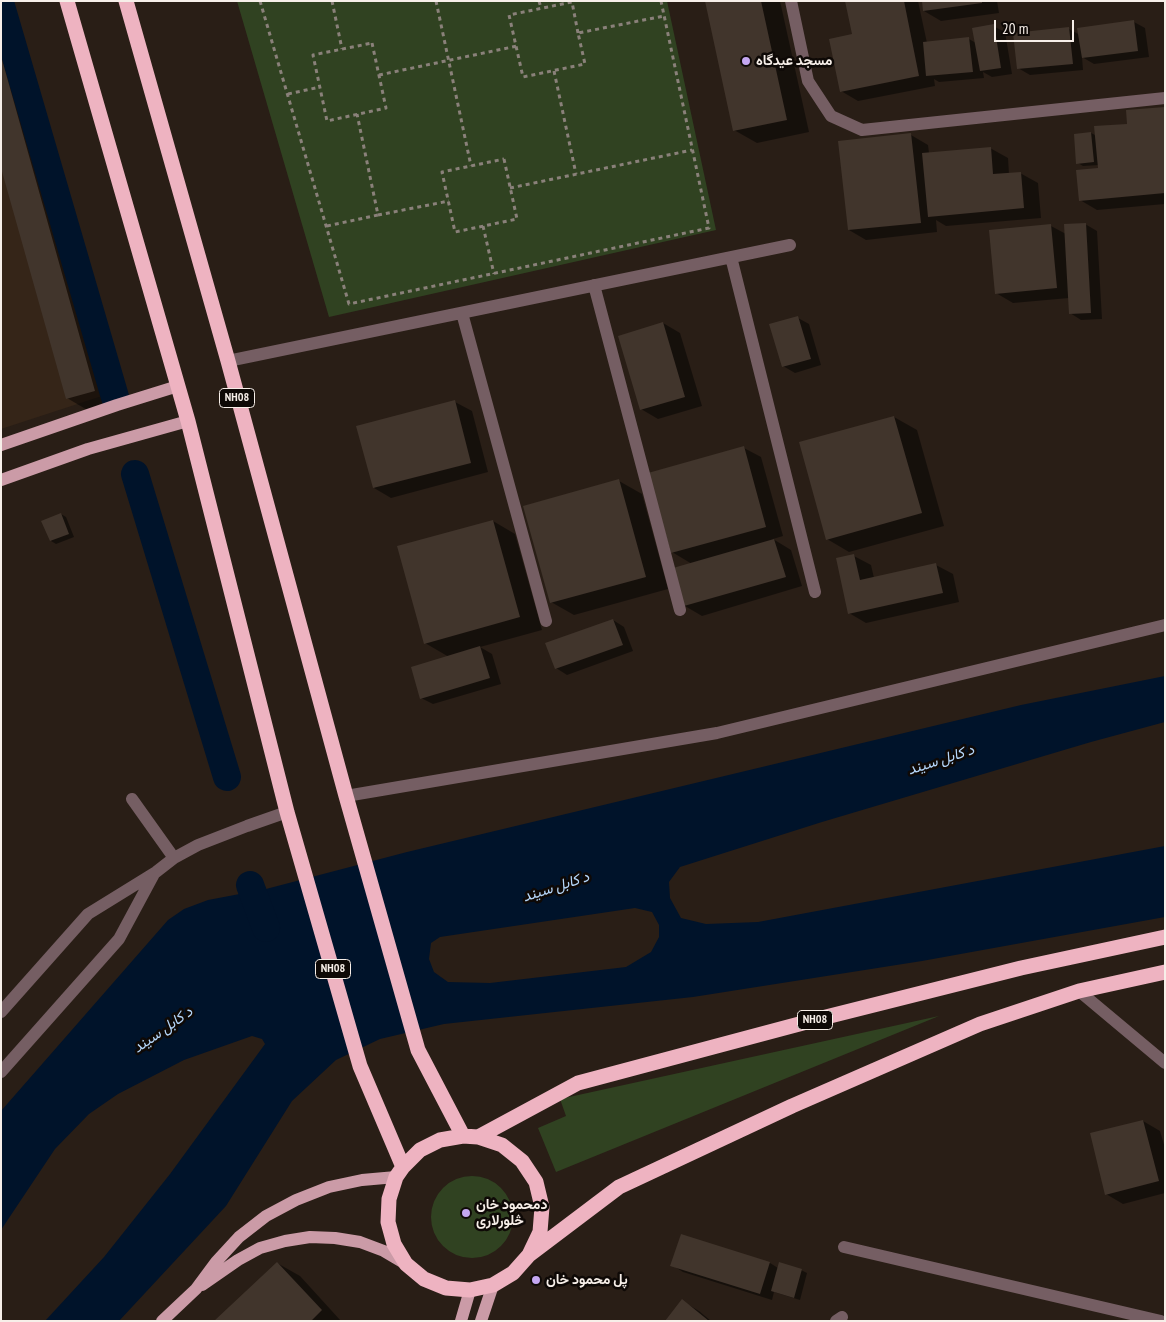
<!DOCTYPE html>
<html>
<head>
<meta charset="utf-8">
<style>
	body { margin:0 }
	#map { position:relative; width:1166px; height:1322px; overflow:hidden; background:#291e16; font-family:"PT Sans Narrow",sans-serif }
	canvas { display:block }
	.frame { position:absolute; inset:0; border:2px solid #f7efe9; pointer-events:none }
	.scale { position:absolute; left:994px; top:20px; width:80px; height:22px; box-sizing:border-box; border:2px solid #f7efe9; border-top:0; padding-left:6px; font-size:15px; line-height:18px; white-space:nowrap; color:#f7efe9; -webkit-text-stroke:4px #0e0906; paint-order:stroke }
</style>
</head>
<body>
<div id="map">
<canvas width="1166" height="1322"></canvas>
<div class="frame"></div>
<div class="scale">20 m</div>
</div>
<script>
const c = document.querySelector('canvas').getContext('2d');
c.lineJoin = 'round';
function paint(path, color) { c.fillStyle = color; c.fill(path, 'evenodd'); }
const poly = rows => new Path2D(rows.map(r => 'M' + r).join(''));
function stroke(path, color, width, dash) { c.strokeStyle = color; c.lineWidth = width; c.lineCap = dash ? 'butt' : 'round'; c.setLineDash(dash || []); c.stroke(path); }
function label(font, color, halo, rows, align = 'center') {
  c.font = font + ' "PT Sans Narrow",Vazirmatn,sans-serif'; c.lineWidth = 5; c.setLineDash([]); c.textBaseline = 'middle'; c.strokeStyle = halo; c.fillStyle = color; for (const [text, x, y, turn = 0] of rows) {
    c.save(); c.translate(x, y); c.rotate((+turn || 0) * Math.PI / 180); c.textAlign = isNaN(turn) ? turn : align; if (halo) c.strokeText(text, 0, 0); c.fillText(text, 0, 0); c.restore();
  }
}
const built = poly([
	[1,51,102,396,1,429]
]);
const green = poly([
	[237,1,667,1,716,230,329,317],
	[939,1016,556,1172,538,1128,566,1116,560,1099],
	'431 1217a41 41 0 1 1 82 0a41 41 0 1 1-82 0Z'
]);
const water = poly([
	[1165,676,1165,722,1091,742,822,822,680,867,669,882,670,898,681,918,706,924,758,922,1165,846,1165,917,922,961,693,997,444,1024,380,1039,336,1060,292,1101,226,1206,119,1321,45,1321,104,1257,170,1174,265,1044,262,1039,252,1036,184,1060,118,1094,89,1114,55,1149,1,1230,1,1111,168,920,184,909,208,900,266,889,407,852,1021,705],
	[635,908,652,912,659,925,659,937,651,952,626,967,490,983,448,982,434,972,429,959,431,943,440,937]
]);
const shadow = poly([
	[706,1,780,1,809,132,757,143,734,130],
	[847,1,918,1,927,43,969,39,976,43,993,26,1005,32,1012,74,992,77,983,72,984,78,939,82,934,79,935,86,858,101,841,91,854,35],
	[923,1,997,1,999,13,941,21,924,11],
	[1134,22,1145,28,1149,57,1094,64,1082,57,1083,70,1030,75,1018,68,1069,29,1080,35],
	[1,59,25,71,117,403,89,411,67,398],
	[1165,108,1165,204,1097,210,1080,200,1100,169,1099,165,1083,166,1078,163,1091,133,1097,136,1129,125],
	[911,135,928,145,929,153,990,148,1008,158,1009,174,1020,173,1038,183,1041,218,946,226,936,220,937,232,866,240,849,230],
	[1085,224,1097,231,1102,319,1081,320,1070,313,1069,298,1013,303,996,293,1051,226,1066,234],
	[798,318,809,324,821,365,795,373,783,366],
	[663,323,680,333,702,406,658,419,641,409],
	[455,402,472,411,488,472,391,498,374,488],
	[894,417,917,430,944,526,849,552,827,539,800,443],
	[744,448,761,457,783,536,773,539,791,550,802,586,702,616,685,606,692,564,672,552],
	[619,481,642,494,668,589,574,615,551,602],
	[61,514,66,517,74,537,56,544,51,541],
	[493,521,515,534,542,630,480,647,492,654,501,684,433,704,421,698,449,657,425,643],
	[854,556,871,565,874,578,936,565,953,574,959,602,866,623,849,613],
	[613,620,624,627,633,651,567,675,556,668],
	[1143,1121,1160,1131,1165,1148,1165,1193,1123,1204,1106,1194],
	[681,1235,770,1263,778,1268,801,1270,807,1273,800,1300,774,1292,772,1300,683,1272,672,1265],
	[277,1263,300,1276,341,1321,215,1321],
	[682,1301,699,1311,711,1321,666,1321]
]);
const canal = poly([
	[1,6,115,397],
	[135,474,227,777],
	[250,885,266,928]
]);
const building = poly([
	[705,1,761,1,787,120,733,131],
	[845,1,904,1,919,76,840,92,829,39,852,34],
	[922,1,982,1,982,3,923,11],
	[1134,20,1138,51,1082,58,1077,28],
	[994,24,1001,68,980,71,972,28],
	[1069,27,1073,64,1017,69,1013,33],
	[969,37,973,72,926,76,923,42],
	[1,56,95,391,66,399,1,168],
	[1165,107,1165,193,1079,201,1076,170,1098,168,1094,126,1127,124,1126,110],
	[1091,132,1094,162,1076,164,1074,134],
	[911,133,921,223,848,230,838,141],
	[991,147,993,174,1021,172,1024,208,928,217,922,153],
	[1086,223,1091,313,1069,314,1064,224],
	[1051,224,1057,288,995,294,989,230],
	[798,316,811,359,782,367,769,324],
	[663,322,685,397,640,410,618,336],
	[455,400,471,463,373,488,356,426],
	[894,416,922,513,826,540,799,442],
	[744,446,766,527,671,553,648,473],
	[619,479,646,577,550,603,523,506],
	[61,513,69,534,50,541,41,521],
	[493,520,520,617,424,644,397,546],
	[774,539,786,577,684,606,673,568],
	[854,554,860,580,936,563,943,593,848,614,836,558],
	[613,619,623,645,555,669,545,643],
	[480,646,490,678,420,699,411,667],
	[1143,1120,1159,1181,1105,1195,1090,1133],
	[681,1234,770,1262,760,1294,670,1266],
	[277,1262,322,1310,311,1321,214,1321],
	[779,1262,802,1269,794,1298,771,1291],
	[682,1299,709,1321,665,1321]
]);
const path = poly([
	[260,1,349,304,709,228,661,1],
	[332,1,342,49],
	[436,1,471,166],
	[539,1,541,8],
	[578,33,572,2,509,15,523,77,585,64,578,33,664,16],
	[372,43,386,108,327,121,313,55,372,43],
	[554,71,576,174],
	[379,75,517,46],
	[288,94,320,87],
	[504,159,517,219,455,232,442,172,504,159],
	[510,188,692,150],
	[378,215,449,201],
	[327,226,378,215,357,114],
	[483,226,494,274]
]);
const minor = poly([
	[791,1,808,81,831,116,862,130,1165,98],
	[731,257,815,592],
	[594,285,680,610],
	[462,313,546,621],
	[228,361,790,245],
	[346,796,717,733,1165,625],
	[132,799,174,858],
	[1079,991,1165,1063],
	[1,1012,88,914,156,872,174,858,198,845,247,826,287,812],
	[1,1072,119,939,154,874],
	[844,1247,1161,1321],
	[836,1321,842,1317]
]);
const major = poly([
	[1,445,117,405,178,386],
	[1,480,88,449,188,421],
	[202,1285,238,1260,260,1248,285,1241,310,1237,335,1238,360,1242,384,1251,406,1264],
	[162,1321,196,1289,216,1262,239,1237,266,1216,296,1200,329,1187,362,1180,396,1177],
	[461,1321,470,1290],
	[481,1321,493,1285]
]);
const highway = poly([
	[67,1,188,421,287,812,360,1066,403,1167],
	[126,1,228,361,346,796,418,1050,463,1136],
	[478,1137,578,1083,818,1019,1021,968,1165,937],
	[529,1255,540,1232,542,1207,536,1182,522,1161,502,1145,478,1137,463,1136,440,1140,420,1150,403,1167,396,1177,389,1199,388,1222,394,1244,406,1264,424,1279,446,1288,470,1290,493,1285,513,1273,529,1255,619,1187,792,1106,980,1024,1079,991,1165,972]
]);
const markers = [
	[746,61,5,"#c4a7f1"],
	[466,1213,5,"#c4a7f1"],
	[536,1280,5,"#c4a7f1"]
];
const shields = [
	[237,398,35],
	[333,969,35],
	[815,1020,35]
];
const shieldNames = [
	["NH08",237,398],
	["NH08",333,969],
	["NH08",815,1020]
];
const poiNames = [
	["مسجد عیدگاه",756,61],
	["دمحمود خان",476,1205],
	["څلورلاری",476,1221],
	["پل محمود خان",546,1280]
];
const waterNames = [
	["د کابل سيند",941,760,-18],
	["د کابل سيند",556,887,-18],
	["د کابل سيند",163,1030,-35]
];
paint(built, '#352518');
paint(green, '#304221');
paint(water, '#00132a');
paint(shadow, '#0007');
stroke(canal, '#00132a', 28);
paint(building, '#41352c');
stroke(path, '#8a817a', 3, [4, 4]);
stroke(minor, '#755e63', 12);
stroke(major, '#cb9ba7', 12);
stroke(highway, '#eeb3c1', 15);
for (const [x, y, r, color] of markers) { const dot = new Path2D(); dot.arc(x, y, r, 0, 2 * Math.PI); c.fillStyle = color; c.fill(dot); stroke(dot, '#0e0906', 2); }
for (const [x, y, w] of shields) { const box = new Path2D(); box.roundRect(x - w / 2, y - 9.5, w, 19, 4); c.fillStyle = '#0e0906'; c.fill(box); stroke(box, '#f7efe9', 1); }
label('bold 12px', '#f7efe9', null, shieldNames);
label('bold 14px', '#f7efe9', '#0e0906', poiNames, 'left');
label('italic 15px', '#b5d6f9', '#0e0906', waterNames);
</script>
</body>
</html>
